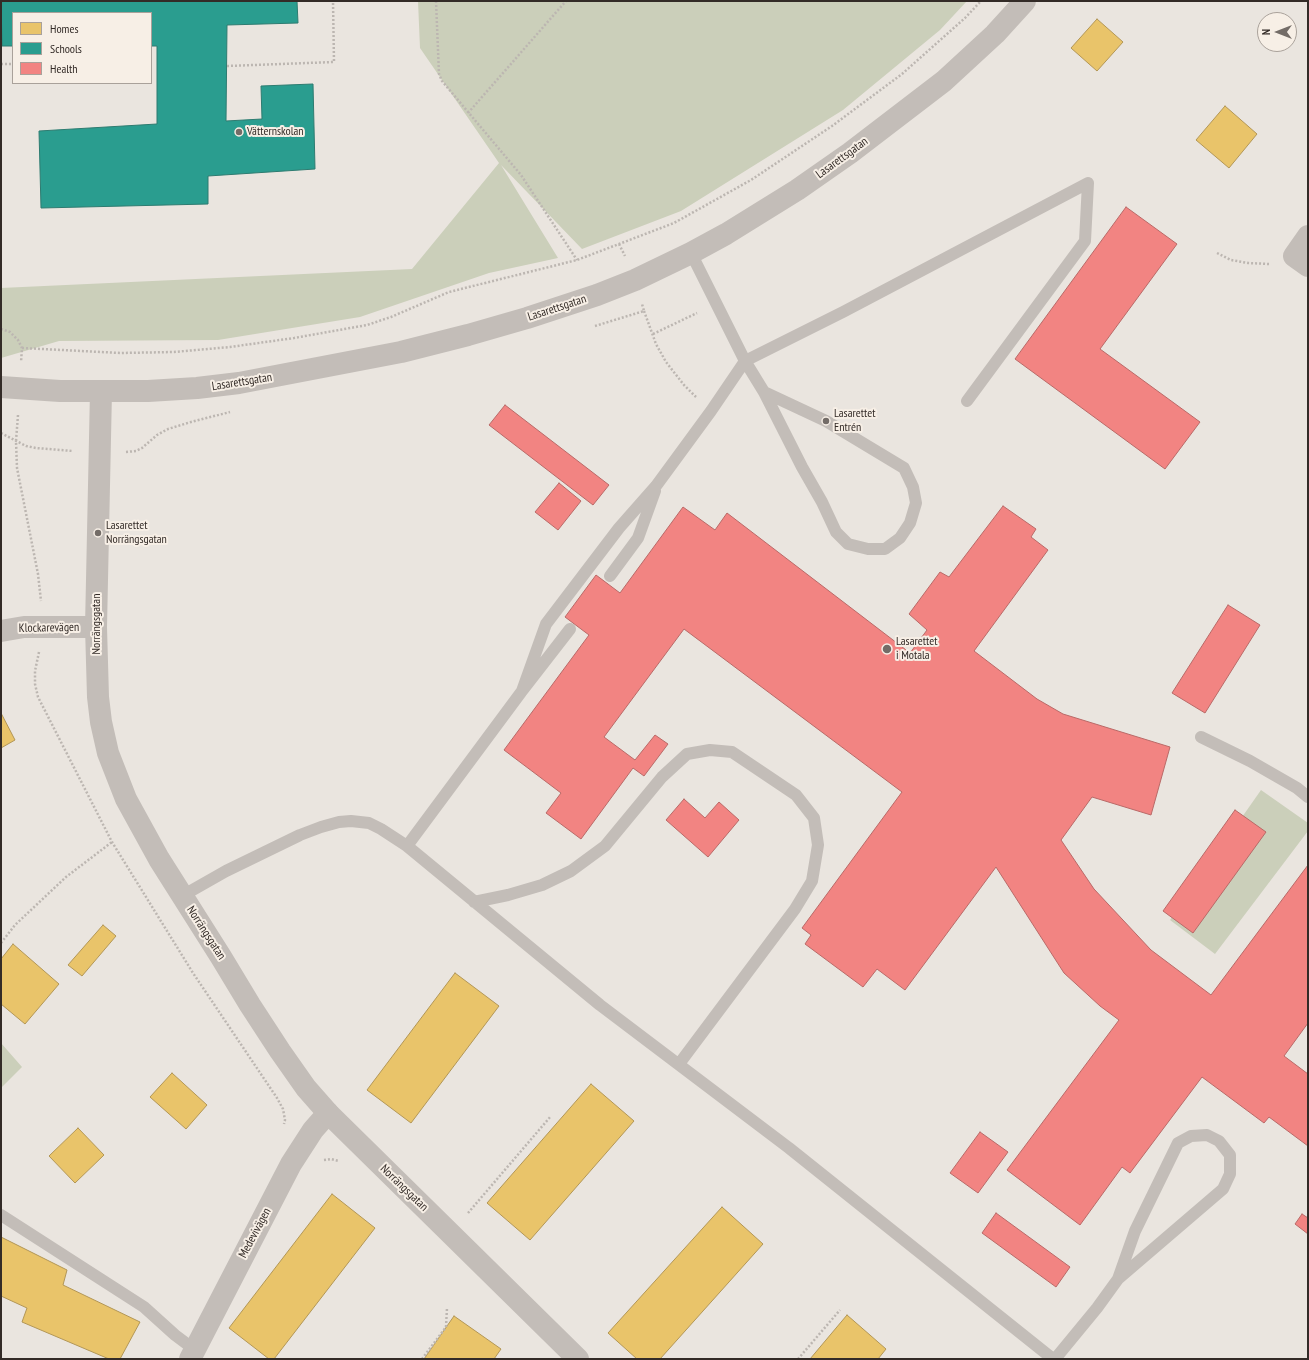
<!DOCTYPE html>
<html>
<head>
<meta charset="utf-8">
<style>
	body { margin:0 }
	#map { position:relative; width:1309px; height:1360px; overflow:hidden; background:#eae5df; font-family:"PT Sans Narrow",sans-serif }
	canvas { display:block }
	.frame { position:absolute; inset:0; border:2px solid #332b27; pointer-events:none }
	.legend { position:absolute; left:12px; top:12px; width:140px; height:72px; box-sizing:border-box; background:#f7efe6; border:1px solid #a9a19a; margin:0; padding:5px 7px; list-style:none; font-size:12px; color:#332b27 }
	.legend li { display:flex; align-items:center; gap:8px; height:20px }
	.legend b { width:20px; border:1px solid #a9a19a }
	.north { position:absolute; left:1257px; top:12px; width:40px; height:40px; box-sizing:border-box; background:#f7efe6; border:1px solid #a9a19a; border-radius:50%; rotate:270deg; font-size:11px; font-weight:700; line-height:16px; text-align:center; color:#332b27 }
	.north::after { content:''; display:block; margin:auto; width:14px; height:18px; background:#736c67; clip-path:polygon(50% 0,100% 100%,50% 72%,0 100%) }
</style>
</head>
<body>
<div id="map">
<canvas width="1309" height="1360"></canvas>
<div class="frame"></div>
<ul class="legend">
<li><b style="height:11px;background:#e9c46a"></b>Homes</li>
<li><b style="height:11px;background:#2a9d8f"></b>Schools</li>
<li><b style="height:11px;background:#f28482"></b>Health</li>
</ul>
<div class="north">N</div>
</div>
<script>
const c = document.querySelector('canvas').getContext('2d');
c.lineJoin = 'round';
function paint(path, color) { c.fillStyle = color; c.fill(path, 'evenodd'); }
const poly = rows => new Path2D(rows.map(r => 'M' + r).join(''));
function stroke(path, color, width, dash) { c.strokeStyle = color; c.lineWidth = width; c.lineCap = dash ? 'butt' : 'round'; c.setLineDash(dash || []); c.stroke(path); }
function label(font, color, halo, rows, align = 'center') {
  c.font = font + ' "PT Sans Narrow",sans-serif'; c.lineWidth = 4; c.setLineDash([]); c.textBaseline = 'middle'; c.strokeStyle = halo; c.fillStyle = color; for (const [text, x, y, turn = 0] of rows) {
    c.save(); c.translate(x, y); c.rotate((+turn || 0) * Math.PI / 180); c.textAlign = isNaN(turn) ? turn : align; if (halo) c.strokeText(text, 0, 0); c.fillText(text, 0, 0); c.restore();
  }
}
const green = poly([
	[418,1,967,1,940,30,843,110,681,211,582,249,501,165,558,258,489,273,360,317,218,340,59,341,1,358,1,288,412,269,499,163,420,48],
	[1261,790,1308,823,1308,831,1215,954,1170,920],
	[1,1043,22,1067,1,1088]
]);
const homes = poly([
	[1097,19,1123,42,1097,71,1071,48,1097,19],
	[1225,106,1257,134,1229,168,1196,140,1225,106],
	[1,713,15,740,1,748,1,713],
	[103,925,116,936,82,976,68,965,103,925],
	[13,944,59,984,25,1024,1,1004,1,959,13,944],
	[455,973,499,1006,411,1123,367,1090,455,973],
	[172,1073,207,1105,186,1129,150,1097,172,1073],
	[591,1084,634,1121,530,1240,487,1203,591,1084],
	[78,1128,104,1155,75,1183,49,1156,78,1128],
	[332,1194,375,1228,274,1359,269,1359,229,1328,332,1194],
	[722,1207,763,1244,660,1359,637,1359,608,1333,722,1207],
	[1,1237,67,1270,63,1285,140,1322,120,1359,109,1359,22,1322,27,1308,1,1296,1,1237],
	[847,1315,886,1349,878,1359,810,1359,847,1315],
	[454,1316,501,1349,494,1359,424,1359,454,1316]
]);
const schools = poly([
	[1,1,297,1,298,23,227,25,226,121,262,119,261,86,313,84,315,169,208,176,208,204,41,208,39,131,157,124,157,46,151,46,151,13,13,13,13,46,2,46,1,1]
]);
const health = poly([
	[1126,207,1177,244,1100,349,1200,422,1165,469,1015,359,1126,207],
	[505,405,609,485,593,505,489,425,505,405],
	[559,483,581,501,558,530,535,512,559,483],
	[1003,506,1036,529,1031,537,1048,550,974,651,1037,699,1063,714,1170,747,1151,815,1092,797,1061,840,1094,889,1151,950,1211,995,1308,865,1308,1023,1284,1056,1308,1074,1308,1146,1269,1117,1264,1123,1202,1077,1130,1173,1122,1167,1080,1225,1007,1170,1119,1020,1100,1006,1064,973,996,867,905,990,877,969,863,987,805,944,811,935,802,928,902,792,684,629,604,737,635,760,655,735,668,744,644,776,633,768,581,839,546,813,561,793,504,750,589,635,565,617,596,575,620,593,683,507,715,530,727,513,910,653,927,630,909,614,940,572,949,577,1003,506],
	[1228,605,1260,625,1205,713,1172,693,1228,605],
	[684,799,705,818,719,802,739,820,708,857,666,820,684,799],
	[1235,810,1266,832,1193,933,1163,911,1235,810],
	[980,1132,1008,1152,978,1193,950,1173,980,1132],
	[996,1213,1070,1267,1056,1287,982,1233,996,1213],
	[1302,1214,1308,1218,1308,1234,1295,1224,1302,1214]
]);
const path = poly([
	[436,1,439,74,442,81,521,175,577,260],
	[1,64,13,64],
	[227,66,334,62,333,1],
	[468,113,566,1],
	[619,244,625,256],
	[1217,253,1231,260,1248,263,1269,264],
	[644,311,656,344,666,362,684,385,696,397],
	[595,326,644,311,642,304],
	[1,329,10,332,18,340,22,348,21,362],
	[653,334,697,313],
	[22,348,121,353,174,352,230,347,294,338,367,325,391,317,449,292,577,260,674,223,751,180,832,126,902,74,965,18,981,1],
	[18,415,16,441,17,468,38,574,41,601],
	[1,433,26,446,36,448,73,451],
	[126,452,136,451,142,448,157,435,168,429,191,422,230,412],
	[39,652,35,671,35,684,38,697,112,842,193,973,277,1098,283,1109,285,1120,284,1124],
	[1,943,15,925,66,877,112,842],
	[324,1160,331,1159,339,1161],
	[468,1213,551,1116],
	[422,1359,446,1327,447,1308],
	[798,1359,840,1310]
]);
const service = poly([
	[691,253,745,361,764,392,802,467,822,502,836,532,848,544,868,549,885,549,900,538,910,523,916,503,913,487,904,468,826,421,764,392],
	[610,576,638,538,655,491],
	[522,691,546,624,619,528,656,486,711,411,745,361,843,312,1088,183,1085,241,967,401],
	[1201,737,1250,761,1297,788,1308,797],
	[407,846,522,691,570,629],
	[182,896,226,871,300,835,321,827,339,822,351,821,369,823,381,829,407,846,600,1005,789,1148,1053,1359],
	[474,902,508,895,542,885,571,871,605,846,662,777,687,754,710,750,732,752,796,795,814,818,818,845,812,881,795,909,679,1064],
	[1,1215,144,1307,175,1335,195,1350],
	[1055,1359,1097,1308,1118,1279,1223,1189,1230,1174,1230,1155,1219,1141,1207,1135,1191,1136,1178,1143,1135,1231,1118,1279]
]);
const minor = poly([
	[1308,236,1294,256,1308,266],
	[1,631,24,627,96,627],
	[190,1359,291,1164,313,1130,328,1113]
]);
const tertiary = poly([
	[1,387,60,391,148,391,197,388,239,383,401,352,468,335,527,318,597,295,635,280,691,253,726,234,797,190,850,153,944,81,995,34,1025,1],
	[101,391,96,627,98,697,101,722,108,753,126,799,159,859,221,957,250,1005,280,1051,306,1088,328,1113,578,1359]
]);
const markers = [
	[239,132,4,"#736c67"],
	[826,421,4,"#736c67"],
	[98,533,4,"#736c67"],
	[887,649,5,"#736c67"]
];
const poiNames = [
	["Vätternskolan",247,132],
	["Lasarettet",834,414],
	["Entrén",834,428],
	["Lasarettet",106,526],
	["Norrängsgatan",106,540],
	["Lasarettet",896,642],
	["i Motala",896,656]
];
const streetNames = [
	["Lasarettsgatan",842,158,-36],
	["Lasarettsgatan",557,308,-18],
	["Lasarettsgatan",242,382,-9],
	["Norrängsgatan",97,624,-90],
	["Klockarevägen",49,628,-1],
	["Norrängsgatan",206,933,57],
	["Norrängsgatan",404,1188,44],
	["Medevivägen",255,1233,-62]
];
paint(green, '#cbcfba');
paint(homes, '#e9c46a');
stroke(homes, '#b29656', 1);
paint(schools, '#2a9d8f');
stroke(schools, '#2d7b70', 1);
paint(health, '#f28482');
stroke(health, '#b96967', 1);
stroke(path, '#bcb6b1', 2.5, [2, 2]);
stroke(service, '#c3bdb8', 12);
stroke(minor, '#c3bdb8', 22);
stroke(tertiary, '#c3bdb8', 22);
for (const [x, y, r, color] of markers) { const dot = new Path2D(); dot.arc(x, y, r, 0, 2 * Math.PI); c.fillStyle = color; c.fill(dot); stroke(dot, '#f7efe6', 1.5); }
label('12px', '#332b27', '#f7efe6', poiNames, 'left');
label('12px', '#332b27', '#f7efe6', streetNames);
</script>
</body>
</html>
